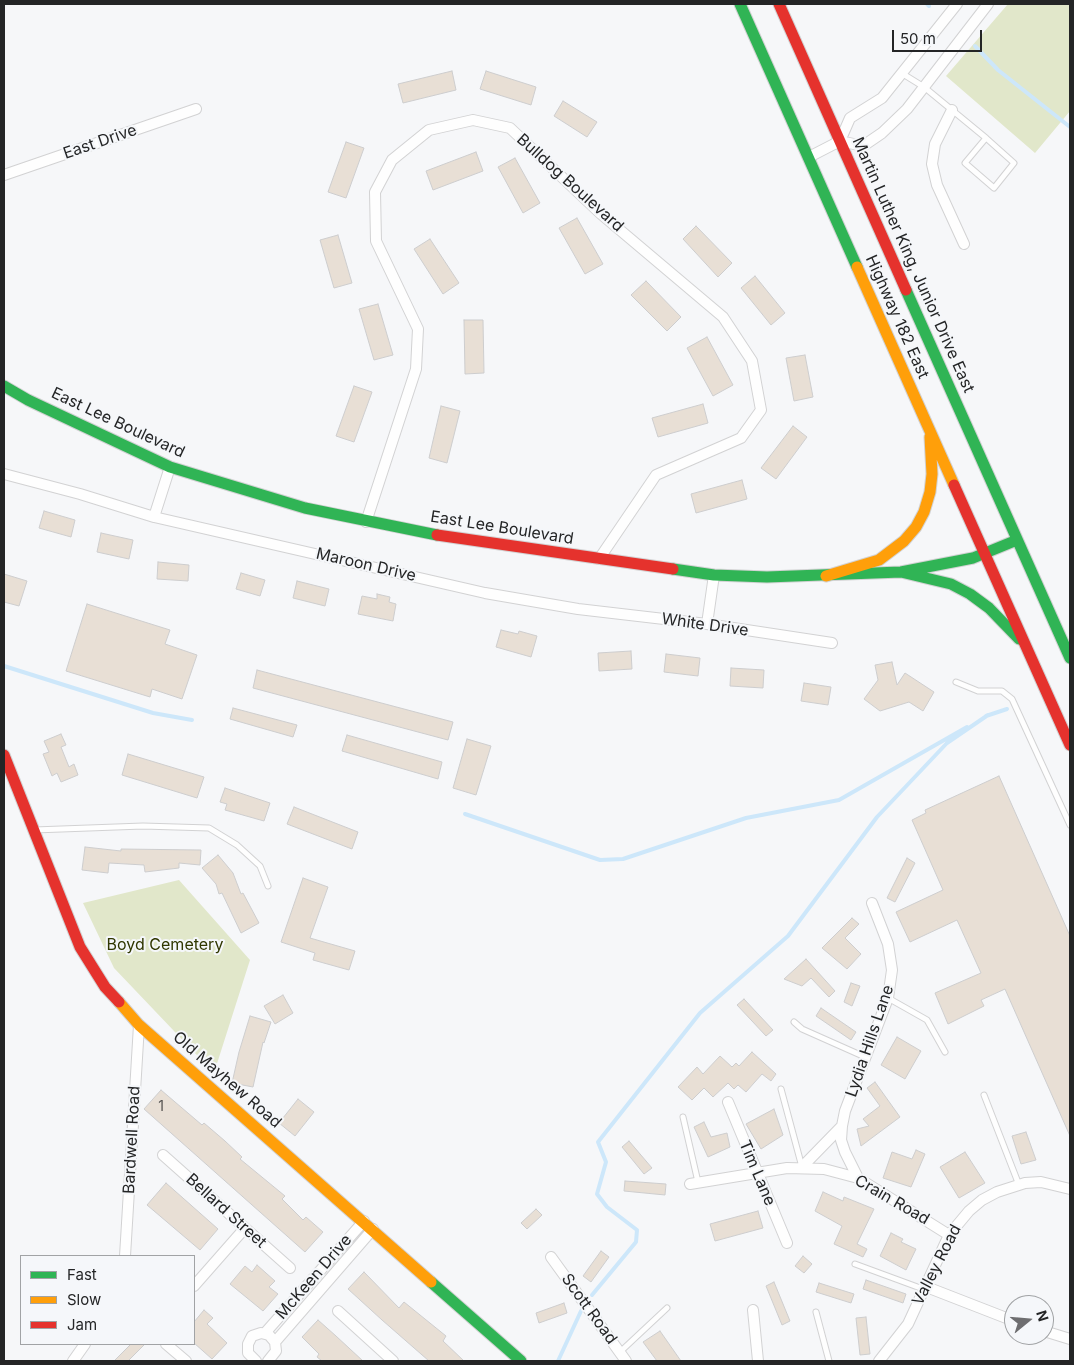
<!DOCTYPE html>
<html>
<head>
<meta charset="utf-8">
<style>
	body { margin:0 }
	#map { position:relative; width:1074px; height:1365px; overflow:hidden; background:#f6f7f9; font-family:Inter,sans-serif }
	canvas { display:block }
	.frame { position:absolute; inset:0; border:5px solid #242526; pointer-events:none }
	.legend { position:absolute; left:20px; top:1255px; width:175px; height:90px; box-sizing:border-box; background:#f5f7fa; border:1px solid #a1a3a5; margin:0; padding:6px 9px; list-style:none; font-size:15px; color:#242526 }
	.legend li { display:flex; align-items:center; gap:10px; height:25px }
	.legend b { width:25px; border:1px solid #a1a3a5 }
	.north { position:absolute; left:1004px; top:1295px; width:50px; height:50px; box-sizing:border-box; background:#f5f7fa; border:1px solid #a1a3a5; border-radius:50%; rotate:73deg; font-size:14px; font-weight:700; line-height:20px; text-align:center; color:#242526 }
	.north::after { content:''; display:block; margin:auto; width:18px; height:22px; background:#6e6e70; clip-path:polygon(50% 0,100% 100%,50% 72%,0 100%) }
	.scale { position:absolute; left:892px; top:30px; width:90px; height:22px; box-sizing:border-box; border:2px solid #242526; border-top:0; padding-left:6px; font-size:15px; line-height:18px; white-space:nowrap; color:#242526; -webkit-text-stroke:4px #f5f7fa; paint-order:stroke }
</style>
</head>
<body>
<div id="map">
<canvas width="1074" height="1365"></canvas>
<div class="frame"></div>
<ul class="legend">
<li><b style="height:6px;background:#30b455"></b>Fast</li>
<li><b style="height:6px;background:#ff9f0a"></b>Slow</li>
<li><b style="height:6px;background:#e5322d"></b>Jam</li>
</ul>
<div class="north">N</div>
<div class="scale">50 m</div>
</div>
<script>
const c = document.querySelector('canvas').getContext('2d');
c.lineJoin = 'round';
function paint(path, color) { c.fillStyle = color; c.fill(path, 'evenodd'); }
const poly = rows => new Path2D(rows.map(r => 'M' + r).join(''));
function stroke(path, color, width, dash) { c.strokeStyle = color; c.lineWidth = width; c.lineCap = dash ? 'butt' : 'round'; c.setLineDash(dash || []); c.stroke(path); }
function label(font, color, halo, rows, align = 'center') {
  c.font = font + ' Inter,sans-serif'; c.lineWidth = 4; c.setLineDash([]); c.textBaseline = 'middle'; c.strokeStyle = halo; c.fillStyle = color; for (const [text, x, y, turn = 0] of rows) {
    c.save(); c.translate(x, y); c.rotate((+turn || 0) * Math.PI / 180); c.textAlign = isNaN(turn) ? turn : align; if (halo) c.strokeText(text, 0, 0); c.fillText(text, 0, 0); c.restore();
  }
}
const green = poly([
	[1008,4,1068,4,1070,6,1070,111,1035,153,946,76],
	[179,880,250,960,214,1073,114,968,83,903]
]);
const stream = poly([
	[927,4,929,6],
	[975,46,998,70,1070,127],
	[4,666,153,713,192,720],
	[986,716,1007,709],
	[465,814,600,860,623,859,746,818,839,800,967,727],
	[592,1295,636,1242,637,1230,607,1207,597,1194,606,1162,598,1142,700,1013,788,936,877,817,947,743,988,715],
	[558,1361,581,1311]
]);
const building = poly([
	[452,71,456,90,403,103,398,84,452,71],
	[486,71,536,87,531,105,480,89,486,71],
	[563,101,597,122,587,137,554,116,563,101],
	[346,142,364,148,346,198,328,192,346,142],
	[476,152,483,171,433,190,426,171,476,152],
	[515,158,540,203,523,213,498,167,515,158],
	[577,218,603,264,585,274,559,228,577,218],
	[696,226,732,263,718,277,683,239,696,226],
	[338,235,352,283,334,288,320,240,338,235],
	[430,239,459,283,443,294,414,249,430,239],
	[755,276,785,313,771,325,741,288,755,276],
	[646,281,681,317,667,331,631,295,646,281],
	[378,304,393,355,374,360,359,309,378,304],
	[464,320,483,320,484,373,465,374,464,320],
	[707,337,733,385,713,396,687,348,707,337],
	[805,355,813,397,794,401,786,358,805,355],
	[354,386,372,392,354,442,336,436,354,386],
	[703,404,708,423,658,437,652,418,703,404],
	[441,406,460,411,447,463,429,458,441,406],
	[793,426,807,437,776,479,761,468,793,426],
	[742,480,747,499,696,513,691,494,742,480],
	[44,511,75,520,71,537,39,528,44,511],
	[101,533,133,540,129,559,97,552,101,533],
	[158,562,189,565,188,581,157,579,158,562],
	[241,573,265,580,260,596,236,589,241,573],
	[4,574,27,581,19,606,4,602,4,574],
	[297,581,329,589,325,606,293,598,297,581],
	[377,594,390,597,389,602,396,604,393,621,358,614,362,596,377,599,377,594],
	[87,604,170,630,165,644,197,655,182,699,152,689,150,697,66,671,87,604],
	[501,630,518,634,519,631,537,636,531,657,496,647,501,630],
	[631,651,632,669,599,671,598,653,631,651],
	[666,654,700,658,698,676,664,672,666,654],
	[892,662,897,685,905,673,934,692,923,711,909,702,880,711,864,699,878,680,875,665,892,662],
	[731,668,764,670,763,688,730,686,731,668],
	[257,670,453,722,448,740,253,688,257,670],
	[804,683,831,687,828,705,801,701,804,683],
	[233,708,297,725,293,737,230,719,233,708],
	[61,734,66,745,61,747,69,767,74,764,78,775,61,782,57,773,52,776,43,754,49,752,44,741,61,734],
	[347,735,442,762,438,779,342,751,347,735],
	[467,739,491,746,476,795,453,788,467,739],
	[128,754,204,777,197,798,122,775,128,754],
	[999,776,1070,936,1070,1136,1005,989,981,1000,984,1006,948,1024,935,993,981,973,957,920,910,942,896,912,943,890,912,820,926,813,925,810,999,776],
	[225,788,270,803,264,821,225,810,227,804,220,802,225,788],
	[294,807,358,832,352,849,287,824,294,807],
	[85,847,121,851,121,849,201,850,200,865,179,863,179,868,145,872,144,865,109,863,108,873,82,870,85,847],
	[218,855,233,873,241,894,243,893,259,923,241,933,222,893,219,894,216,884,202,868,218,855],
	[907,858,915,863,895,902,887,898,907,858],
	[303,878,328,887,310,938,355,951,349,970,313,960,315,953,281,942,303,878],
	[852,918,859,924,845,938,861,954,847,969,822,948,852,918],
	[806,959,835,991,829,997,811,978,802,986,784,979,806,959],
	[851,983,860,986,852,1006,844,1002,851,983],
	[283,995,293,1013,275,1024,264,1006,283,995],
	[744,999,773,1030,766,1036,737,1005,744,999],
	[821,1008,856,1032,851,1040,816,1016,821,1008],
	[250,1016,271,1022,264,1043,263,1042,253,1087,232,1083,239,1052,250,1016],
	[897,1037,921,1051,905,1079,881,1065,897,1037],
	[752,1052,776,1074,771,1081,762,1074,746,1092,738,1085,734,1089,728,1083,713,1097,704,1088,692,1100,678,1087,697,1067,703,1074,720,1056,732,1067,736,1063,739,1066,752,1052],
	[875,1082,900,1117,861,1146,857,1129,869,1126,863,1119,880,1106,867,1088,875,1082],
	[161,1090,202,1125,204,1123,225,1141,242,1157,240,1159,285,1196,282,1199,303,1220,306,1217,323,1232,305,1252,144,1109,161,1090],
	[298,1099,314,1112,295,1136,279,1123,298,1099],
	[774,1109,783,1135,761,1149,746,1124,774,1109],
	[704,1122,711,1137,727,1133,730,1147,708,1157,694,1127,704,1122],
	[1026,1132,1036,1160,1021,1164,1012,1136,1026,1132],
	[629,1141,652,1168,644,1174,622,1147,629,1141],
	[916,1150,925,1154,911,1187,883,1178,892,1152,912,1159,916,1150],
	[965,1152,985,1183,959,1198,940,1167,965,1152],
	[625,1181,666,1184,665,1195,624,1191,625,1181],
	[166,1183,218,1229,200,1250,147,1205,166,1183],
	[823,1192,843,1201,844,1197,874,1209,857,1244,867,1249,863,1257,834,1244,842,1226,815,1211,823,1192],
	[536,1209,542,1215,527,1229,521,1223,536,1209],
	[758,1211,763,1228,715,1241,710,1224,758,1211],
	[891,1233,903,1239,901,1242,916,1249,906,1270,880,1256,891,1233],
	[601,1251,609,1257,591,1282,583,1276,601,1251],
	[803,1256,812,1264,804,1273,795,1266,803,1256],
	[257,1265,275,1281,269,1287,278,1294,263,1311,230,1284,245,1266,252,1272,257,1265],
	[364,1272,399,1308,404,1302,446,1336,443,1341,464,1361,429,1361,382,1320,348,1289,364,1272],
	[866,1280,906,1294,903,1303,863,1289,866,1280],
	[774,1282,790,1321,782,1325,766,1286,774,1282],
	[819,1283,854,1294,851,1303,816,1292,819,1283],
	[564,1303,567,1313,539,1323,536,1313,564,1303],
	[204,1310,213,1318,207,1324,227,1343,212,1359,194,1343,194,1322,204,1310],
	[866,1317,870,1354,860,1355,856,1318,866,1317],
	[318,1320,336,1336,363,1361,322,1361,317,1357,319,1354,302,1337,318,1320],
	[660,1331,681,1361,657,1361,643,1342,660,1331],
	[131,1344,145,1344,128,1361,114,1361,131,1344]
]);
const lane = poly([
	[903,74,924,87,986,138,1014,163,994,188,965,163,986,138],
	[956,682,978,691,1002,691,1012,699,1070,825],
	[34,830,143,826,209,828,237,845,260,866,268,886],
	[888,998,927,1020,945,1052],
	[794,1022,802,1029,865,1057],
	[781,1089,802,1167],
	[984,1095,1019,1185],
	[683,1117,698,1182],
	[855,1264,923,1289],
	[816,1312,829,1361],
	[620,1352,667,1308]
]);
const street = poly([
	[952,110,935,144,932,164,937,185,964,244],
	[840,141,863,146,882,133,907,109,988,4],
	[809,157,840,141,850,118,882,98,957,4],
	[4,175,196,109],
	[4,474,80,494,154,517,485,593,578,609,707,624,832,643],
	[154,517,170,467],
	[366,522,416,369,418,329,376,241,375,192,392,160,429,130,473,120,510,128,601,214,723,317,752,361,761,410,741,438,656,475,599,559],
	[707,624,714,575],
	[728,1102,787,1243],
	[163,1155,290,1268],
	[802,1167,842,1126],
	[858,1178,845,1152,841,1140,842,1126,845,1111,888,998,892,970,888,944,872,903],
	[690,1184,787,1168,824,1169,858,1178,949,1235],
	[125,1256,139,1025],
	[551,1257,626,1361],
	[194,1286,245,1228],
	[924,1286,1014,1321],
	[753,1310,758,1361],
	[338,1311,393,1361],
	[1044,1331,1070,1339],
	[265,1333,364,1221],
	[275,1342,373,1229],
	[166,1344,186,1361],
	[73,1361,85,1344],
	[256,1361,248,1353,248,1344,252,1336,261,1333,269,1335,275,1342,276,1351,268,1361],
	[879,1361,908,1324,949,1235,969,1211,982,1200,997,1192,1025,1183,1041,1182,1070,1189]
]);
const fast = poly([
	[740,4,857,267],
	[906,290,1070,658],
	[4,386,28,400,170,467,305,508,437,535],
	[673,569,714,575,767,577,901,572,973,558,1017,540],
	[901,572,951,584,970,594,989,608,1019,639],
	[431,1282,521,1361]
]);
const slow = poly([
	[857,267,954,485],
	[826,576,879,560,904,541,916,527,924,512,930,492,932,474,930,437],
	[119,1002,139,1025,431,1282]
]);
const jam = poly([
	[779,4,906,290],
	[954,485,1070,745],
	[437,535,673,569],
	[4,755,80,947,105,987,119,1002]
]);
const numberNames = [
	["1",161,1107]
];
const streetNames = [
	["East Drive",100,142,-19],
	["Bulldog Boulevard",570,183,42],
	["Martin Luther King, Junior Drive East",913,265,66],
	["Highway 182 East",897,317,66],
	["East Lee Boulevard",118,423,25],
	["East Lee Boulevard",502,528,9],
	["Maroon Drive",366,565,13],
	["White Drive",705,625,8],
	["Lydia Hills Lane",870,1041,-71],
	["Old Mayhew Road",227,1080,41],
	["Bardwell Road",132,1140,-87],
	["Tim Lane",757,1173,67],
	["Crain Road",892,1200,30],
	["Bellard Street",226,1211,42],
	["Valley Road",937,1265,-63],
	["McKeen Drive",314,1277,-49],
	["Scott Road",589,1309,54]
];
const parkNames = [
	["Boyd Cemetery",165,945]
];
paint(green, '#e1e7ca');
stroke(stream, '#cde7fa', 4);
paint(building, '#e8dfd5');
stroke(building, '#cdcdce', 1);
stroke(lane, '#d2d2d3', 7);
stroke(street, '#d2d2d3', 12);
stroke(fast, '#d2d2d3', 13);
stroke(slow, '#d2d2d3', 13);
stroke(jam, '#d2d2d3', 13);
stroke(lane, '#fefefe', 5);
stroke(street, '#fefefe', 10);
stroke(fast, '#30b455', 11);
stroke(slow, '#ff9f0a', 11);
stroke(jam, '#e5322d', 11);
label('14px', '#555452', null, numberNames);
label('16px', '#242526', '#f5f7fa', streetNames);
label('16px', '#303701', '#f5f7fa', parkNames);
</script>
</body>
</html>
